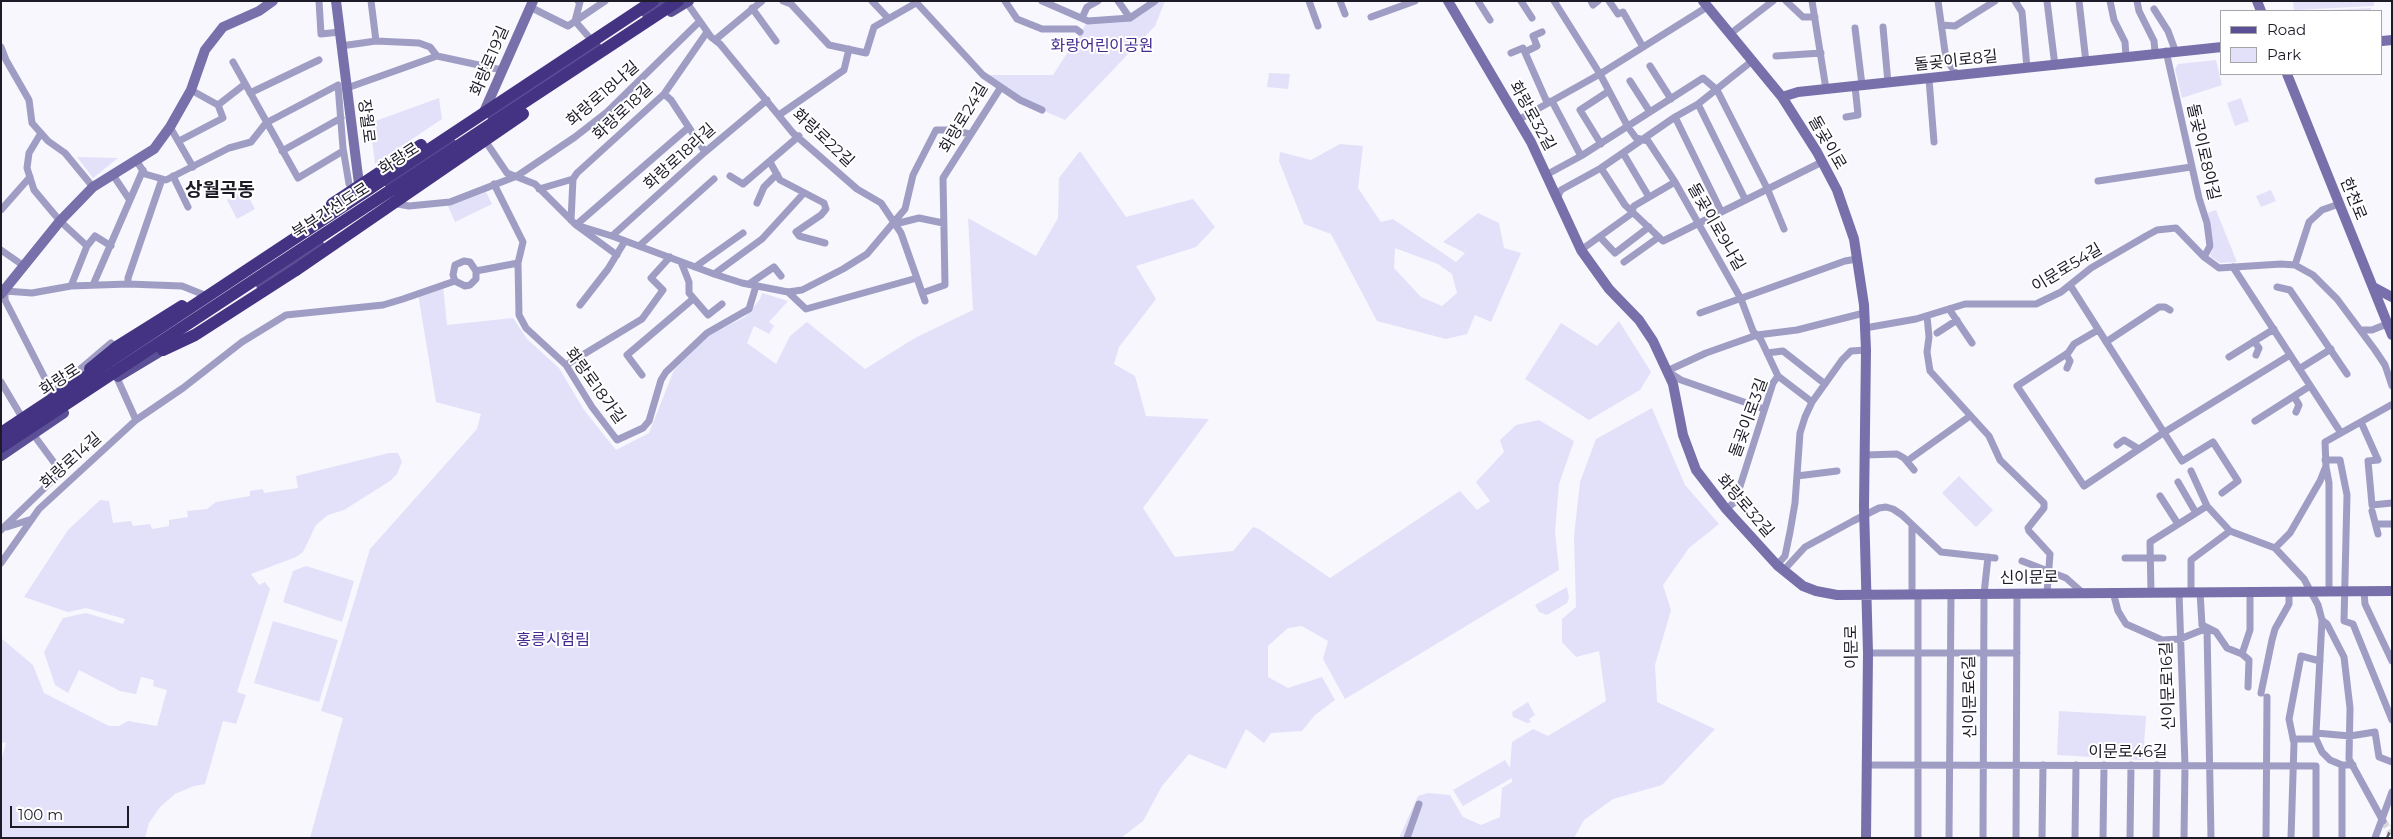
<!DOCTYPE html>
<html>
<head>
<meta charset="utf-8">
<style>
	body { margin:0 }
	#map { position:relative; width:2393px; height:839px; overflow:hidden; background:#f7f7fd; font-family:Montserrat,sans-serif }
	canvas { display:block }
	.frame { position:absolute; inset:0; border:2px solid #1c1b27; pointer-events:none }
	.legend { position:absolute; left:2220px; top:10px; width:162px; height:65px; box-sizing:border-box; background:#fff; border:1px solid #a4a4a9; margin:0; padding:6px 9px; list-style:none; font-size:15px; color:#1c1b27 }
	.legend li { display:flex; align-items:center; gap:10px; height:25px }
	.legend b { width:25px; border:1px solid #a4a4a9 }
	.scale { position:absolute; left:10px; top:806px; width:119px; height:22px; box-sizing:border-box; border:2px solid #1c1b27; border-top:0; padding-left:6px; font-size:15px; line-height:18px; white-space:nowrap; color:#1c1b27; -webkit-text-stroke:4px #fff; paint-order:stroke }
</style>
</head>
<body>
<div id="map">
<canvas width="2393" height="839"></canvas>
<div class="frame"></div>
<ul class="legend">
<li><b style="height:6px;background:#5b5095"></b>Road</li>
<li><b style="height:14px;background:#e3e1fa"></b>Park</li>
</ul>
<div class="scale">100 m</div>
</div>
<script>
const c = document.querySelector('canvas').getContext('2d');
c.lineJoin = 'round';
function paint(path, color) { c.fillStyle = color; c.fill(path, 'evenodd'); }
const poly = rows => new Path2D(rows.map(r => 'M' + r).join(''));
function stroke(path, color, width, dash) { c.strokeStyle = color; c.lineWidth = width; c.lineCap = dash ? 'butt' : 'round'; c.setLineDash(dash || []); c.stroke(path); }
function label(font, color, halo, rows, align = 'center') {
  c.font = font + ' Montserrat,"Noto Sans KR",sans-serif'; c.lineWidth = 4; c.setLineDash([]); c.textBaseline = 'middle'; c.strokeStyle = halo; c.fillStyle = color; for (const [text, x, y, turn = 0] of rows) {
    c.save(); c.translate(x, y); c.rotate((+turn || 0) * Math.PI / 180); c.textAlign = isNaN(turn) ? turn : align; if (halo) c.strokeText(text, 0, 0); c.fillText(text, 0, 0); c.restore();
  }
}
const green = poly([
	[1155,1,1165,1,1155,26,1065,120,1042,110,983,75,1053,75,1088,21,1130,18],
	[2293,1,2374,1,2374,6,2294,10],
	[2371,8,2371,11,2308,11],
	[2216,60,2222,85,2182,98,2175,69,2178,64],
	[1269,73,1290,74,1288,89,1267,87],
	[439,98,442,119,375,164,370,123],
	[2241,98,2249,121,2235,126,2227,103],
	[1340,144,1363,146,1358,188,1381,222,1393,219,1456,262,1465,253,1443,242,1478,213,1499,223,1504,248,1521,253,1491,322,1475,315,1467,334,1446,339,1377,321,1331,234,1304,224,1279,161,1280,152,1311,160],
	[1395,248,1438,264,1452,274,1457,293,1442,306,1421,297,1394,268],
	[1080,151,1126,217,1193,199,1215,227,1196,247,1136,266,1156,299,1119,347,1114,364,1135,376,1146,416,1209,419,1143,508,1175,557,1233,551,1253,527,1259,529,1330,578,1460,491,1477,510,1490,501,1476,482,1504,452,1500,440,1516,425,1539,420,1574,441,1559,484,1555,532,1559,570,1345,699,1323,659,1328,641,1302,626,1288,628,1268,646,1268,677,1288,688,1322,677,1335,700,1315,715,1302,731,1271,733,1264,743,1246,729,1226,769,1189,754,1162,786,1143,821,1121,838,310,838,343,718,321,711,370,549,477,429,481,414,436,402,418,294,443,285,447,325,513,318,527,339,559,368,584,410,616,450,649,433,674,370,709,335,745,317,760,299,762,293,788,301,769,322,774,326,769,334,754,326,747,343,776,364,790,336,807,322,865,369,915,338,973,310,968,218,1036,256,1058,218,1059,178],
	[77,157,118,158,93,178],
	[245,190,255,209,237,219,227,200],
	[2271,190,2276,201,2261,207,2256,196],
	[486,192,492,204,455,222,448,206],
	[2216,210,2237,262,2220,263,2210,256,2214,246,2208,213],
	[1619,321,1651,372,1640,390,1589,420,1525,379,1561,323,1597,346],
	[1652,408,1685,485,1719,524,1689,548,1663,585,1671,610,1655,665,1657,702,1715,729,1662,785,1613,799,1584,820,1574,838,1399,838,1418,796,1428,793,1450,795,1463,817,1481,825,1500,817,1502,788,1512,782,1512,778,1463,806,1453,790,1505,760,1510,768,1512,742,1533,729,1548,736,1606,701,1599,651,1576,657,1562,642,1562,619,1576,607,1574,536,1580,482,1596,439],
	[389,453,398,453,402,462,397,474,390,481,344,510,328,515,316,525,303,552,296,557,251,574,259,585,265,582,270,589,237,692,246,695,236,724,223,721,205,784,194,786,175,794,160,807,149,823,145,838,1,838,1,761,6,743,1,742,1,638,33,665,44,693,109,726,119,726,128,721,157,726,167,690,153,686,154,680,141,677,136,694,120,691,79,670,68,693,55,685,44,652,63,618,86,613,123,624,125,619,86,608,68,612,24,597,68,530,100,500,109,501,113,523,131,521,133,526,150,524,152,529,169,526,169,520,188,517,187,511,207,509,216,502,250,496,250,491,263,489,264,493,298,488,296,476],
	[1959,476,1993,510,1976,527,1942,493],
	[306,566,354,581,342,622,283,602,293,571],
	[1567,587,1569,598,1567,603,1547,615,1539,612,1535,605],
	[273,621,338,640,319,702,254,683],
	[1528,702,1535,715,1529,719,1531,722,1527,723,1513,717,1512,712],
	[2059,711,2146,716,2143,760,2057,755]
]);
const streetTunnel = poly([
	[2383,821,2392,834]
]);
const street = poly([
	[319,1,321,34,340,32],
	[371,1,376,41],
	[783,1,791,4,829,45,866,53,874,27,916,3],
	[872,1,888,18],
	[915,1,983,75,1020,100,1042,110],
	[1005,1,1017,19,1042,29,1076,29,1080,32],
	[1042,1,1088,21,1130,18,1155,1],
	[1118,1,1130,18],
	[1309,1,1318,26],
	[1340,1,1345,14],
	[1478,1,1490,20],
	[1521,1,1532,18],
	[1554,1,1600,74,1628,127,1636,138,1648,141,1675,182,1741,299,1753,331,1761,340,1778,376,1773,383,1735,502,1726,509],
	[1591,1,1593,5,1598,1],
	[1609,1,1618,14,1623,12,1643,47],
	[1786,1,1803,17,1815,17],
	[1812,1,1826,89],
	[1938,1,1946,59,1957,75],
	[2015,1,2022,12,2027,68],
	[2047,1,2055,66],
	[2079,1,2086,62],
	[2110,1,2114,20,2125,42,2126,56],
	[2137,1,2139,11,2154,41,2155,52],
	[687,3,711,37,720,44,793,133,857,189,881,203,901,233,925,301],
	[530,7,568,26,605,1],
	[752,8,776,41],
	[2154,9,2168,31,2175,50],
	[1371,17,1415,1],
	[1082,18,1087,7,1098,1],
	[575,21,594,43],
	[575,21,580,2,578,1],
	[1942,25,1955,26,1995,1],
	[1883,27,1888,83],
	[1855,28,1862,85],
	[1730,34,1773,1],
	[715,40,762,1],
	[341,46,376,41,419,43,430,47,437,56],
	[1,47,6,60,29,100,32,123,48,141,65,153,93,187],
	[2166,51,2199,198,2207,223,2210,246,2204,257],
	[1525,52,1537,46,1533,36,1542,32],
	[1511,53,1523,48,1546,100,1553,103,1581,156],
	[1776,56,1821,53],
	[233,62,298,178,343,151],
	[1650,66,1671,99],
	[1929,79,1934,142],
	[1630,81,1650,112],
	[347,88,437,56,502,70],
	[191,90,218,105,245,84],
	[250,93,319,60],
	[664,94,671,100,705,152],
	[1698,104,1745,199],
	[779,115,844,70,849,49],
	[1675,117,1721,211],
	[1846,117,1858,115,1855,86],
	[1518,120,1600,74,1707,7],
	[170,127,193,167],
	[41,133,29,153,27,168,34,190,60,221,87,246],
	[484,139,507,173,535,184,576,225,612,236,714,274,742,283,788,292,802,290,843,269,867,254,905,209,913,175,936,130,952,130,970,134],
	[179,141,223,118,218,105],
	[1601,144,1580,110,1609,91],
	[282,151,341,118],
	[1623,153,1649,197],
	[136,160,145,174,166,180,229,148,251,142,266,123,338,85,343,148,349,184,355,192],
	[770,162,780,180,824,203,826,209,821,215,796,232,799,236,825,243],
	[1601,168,1625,205,1663,241,1822,162],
	[113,175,129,199],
	[1546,175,1581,156,1703,78,1717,90,1767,188,1784,229],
	[173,176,188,207],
	[730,176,743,184,799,136],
	[2098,181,2191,167],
	[494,184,523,242,518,263,519,315,526,328,566,365,592,407,617,440,643,428,649,421,661,380,666,372,707,333,749,309,756,286],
	[539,189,573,179,577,173,664,94,707,32],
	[1557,198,1561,190,1601,168,1675,117,1698,104,1752,61],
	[392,203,409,206,450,202,517,176,575,137,607,112,699,22],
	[757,203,764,187,777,174],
	[1,210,30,177],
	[571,220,573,179],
	[895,224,919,218,943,223],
	[612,236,705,152,767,100],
	[1600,237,1615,253,1649,227],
	[639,246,714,179],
	[1,250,24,266],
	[1581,250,1631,214,1634,206,1675,182],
	[617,255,576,225,689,127],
	[681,262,689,282,689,293,708,315,722,304],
	[1624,262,1659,237],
	[2295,265,2309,222,2322,210,2339,204],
	[695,267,743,233],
	[2233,267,2341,433],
	[714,274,762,239,804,193],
	[455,281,465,286,470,285,476,279,476,271],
	[128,284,128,278,162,179],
	[749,284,774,267,781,276],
	[93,285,143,170],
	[2070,285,2182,461,2213,442,2238,481,2222,493],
	[71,286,87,246,95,236,111,246],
	[2277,287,2290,290,2347,374],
	[788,292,806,309,917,278],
	[922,293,945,285,943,178,1001,87],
	[580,305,608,269,625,241],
	[1949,309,1972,343],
	[1700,313,1845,261,1857,259],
	[1927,316,1929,337,1927,352,1930,371,1989,436,2000,460,2044,503,2044,508,2028,528,2029,531,2050,554,2047,593],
	[1865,328,1916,319,1965,304,2036,304,2061,292,2091,268,2146,236,2157,230,2176,228,2204,257,2219,268,2281,264,2295,265,2313,275,2337,299,2375,350,2385,365,2392,386],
	[2098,330,2074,344,2068,353,2017,386,2084,486,2163,433,2290,355],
	[2361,330,2372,330,2387,324],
	[1937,333,1957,320],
	[2254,341,2259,348,2256,355],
	[2106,342,2159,307,2165,307,2170,310],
	[1767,353,1783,351,1825,384],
	[2066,354,2070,361,2067,368],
	[2229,357,2274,329],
	[566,365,642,319,663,290,651,278,670,257],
	[2299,369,2331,349],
	[1667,371,1706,353,1757,335,1797,330,1864,313],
	[1667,371,1681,380,1764,409],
	[642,375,627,355,693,299],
	[1778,376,1812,402],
	[1,382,23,419],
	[52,392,5,300,5,291,32,293,71,286,128,284,182,286,207,296],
	[51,394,111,343],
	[2294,396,2299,405,2296,412],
	[136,420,183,388,242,342,286,315,383,305,403,299,455,281,453,275,455,265,464,261,470,262,476,271,518,263],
	[2255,421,2310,386],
	[2361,422,2378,460,2368,461,2372,505,2392,503],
	[2117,445,2124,440,2139,449],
	[1865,455,1897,454,1904,458,1914,470],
	[2325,460,2340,460,2347,495,2344,621,2353,624,2392,720],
	[1907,461,1970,416],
	[2326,467,2329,483,2329,592],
	[2191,471,2207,506,2230,531,2275,548,2304,579,2318,605,2322,620,2327,624,2344,657,2350,708,2349,759,2383,821],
	[1797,476,1837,471],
	[2178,482,2196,513],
	[2160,496,2178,524],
	[2372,511,2378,534],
	[2376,524,2392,524],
	[7,527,32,519],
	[1,530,61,472,33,434],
	[2275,548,2290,533,2320,481,2326,466,2325,442,2391,405],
	[2125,558,2163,558],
	[2022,561,2066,578,2083,593],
	[1,563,39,509,136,420,117,378],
	[1777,565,1785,556,1790,532,1795,503,1800,433,1805,417,1812,402,1842,360,1851,351,1866,350],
	[1783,571,1805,547,1853,521,1879,508,1886,507,1893,509,1902,515,1941,552,1995,558],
	[2113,592,2118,611,2126,624,2162,640,2180,639,2207,628,2211,838],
	[2151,592,2150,542,2207,506],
	[2179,592,2185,765,2184,838],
	[2191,592,2191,560,2230,531],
	[2200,592,2202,625,2216,632,2227,648,2242,654,2249,660,2248,687],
	[2364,592,2365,604,2392,661],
	[1912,594,1912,525],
	[1868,653,2017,653],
	[2242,654,2250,630,2250,592],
	[2261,693,2272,640,2275,629,2289,604,2289,592],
	[2316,733,2322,620],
	[2293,739,2316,739],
	[1867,765,2316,766,2316,838],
	[2342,765,2342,838],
	[2353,765,2342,765,2330,760,2322,752,2316,739,2316,733,2350,736,2375,732,2379,757,2392,762],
	[1407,838,1419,804],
	[1918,838,1918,594],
	[1949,838,1951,594],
	[1983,838,1984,594,1988,557],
	[2016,838,2017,593],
	[2042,838,2043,765],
	[2075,838,2076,765],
	[2103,838,2104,765],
	[2130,838,2131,765],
	[2156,838,2157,765],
	[2266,838,2267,697],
	[2291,838,2294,743,2289,719,2301,656,2320,661],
	[2375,838,2392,792]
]);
const secondary = poly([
	[336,1,360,192],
	[1448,1,1531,142,1581,250,1609,289,1639,320,1653,341,1673,384,1683,435,1696,470,1726,509,1777,565,1803,586,1816,591,1837,595,2392,591],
	[1703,1,1782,97,1817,152,1837,190,1854,239,1864,305,1866,350,1864,507,1868,653,1866,838],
	[2257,1,2261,11],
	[2382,41,2392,40],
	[2287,74,2392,335],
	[1782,97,1798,92,1826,89,2222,47],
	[483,114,533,1],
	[2373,287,2392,297],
	[1,294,60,221,93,187,154,149,170,127,191,90,205,50,223,27,259,11,273,1]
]);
const primary = poly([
	[671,12,689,1],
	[646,13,664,1],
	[492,116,596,46],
	[389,183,451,143],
	[261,285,320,246],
	[118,377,168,347],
	[1,456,64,413]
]);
const highway = poly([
	[163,350,195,335,296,270],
	[90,369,118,346,182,306]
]);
const rail = poly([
	[2387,838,2392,826]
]);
const highwayBridge = poly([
	[332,204,421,145],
	[296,270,523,114],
	[1,433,653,1],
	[1,447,678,1]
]);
const parkNames = [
	["화랑어린이공원",1102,46],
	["홍릉시험림",553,640]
];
const streetNames = [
	["화랑로19길",490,61,-67],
	["돌곶이로8길",1956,61,-6],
	["화랑로18나길",603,94,-41],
	["화랑로18길",623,112,-43],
	["화랑로32길",1532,116,61],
	["화랑로24길",964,118,-59],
	["장월로",366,121,83],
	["화랑로22길",823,138,43],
	["돌곶이로",1827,143,60],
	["돌곶이로8아길",2203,152,77],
	["화랑로18라길",680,157,-42],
	["화랑로",399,159,-33],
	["한천로",2353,199,68],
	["북부간선도로",331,211,-33],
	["돌곶이로9나길",1716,227,60],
	["이문로54길",2067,268,-31],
	["화랑로",60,380,-33],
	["화랑로18가길",595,386,54],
	["돌곶이로3길",1749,418,-70],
	["화랑로14길",71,461,-42],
	["화랑로32길",1745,506,49],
	["신이문로",2029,578,-1],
	["이문로",1852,647,-91],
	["신이문로16길",2168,686,-92],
	["신이문로6길",1970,697,-91],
	["이문로46길",2128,752]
];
const quarterNames = [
	["상월곡동",220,190]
];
paint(green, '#e3e1fa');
stroke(streetTunnel, '#d6d6dd', 7, [7, 3.5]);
stroke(street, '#a09dc5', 7);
stroke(secondary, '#7770aa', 10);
stroke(primary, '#5b5095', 10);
stroke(highway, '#443383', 12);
stroke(rail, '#6d6c76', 2.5, [6, 6]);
stroke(highwayBridge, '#443383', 12);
label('16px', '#442a90', '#fff', parkNames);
label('16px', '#1c1b27', '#fff', streetNames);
label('bold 19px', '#1c1b27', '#fff', quarterNames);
</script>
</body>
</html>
